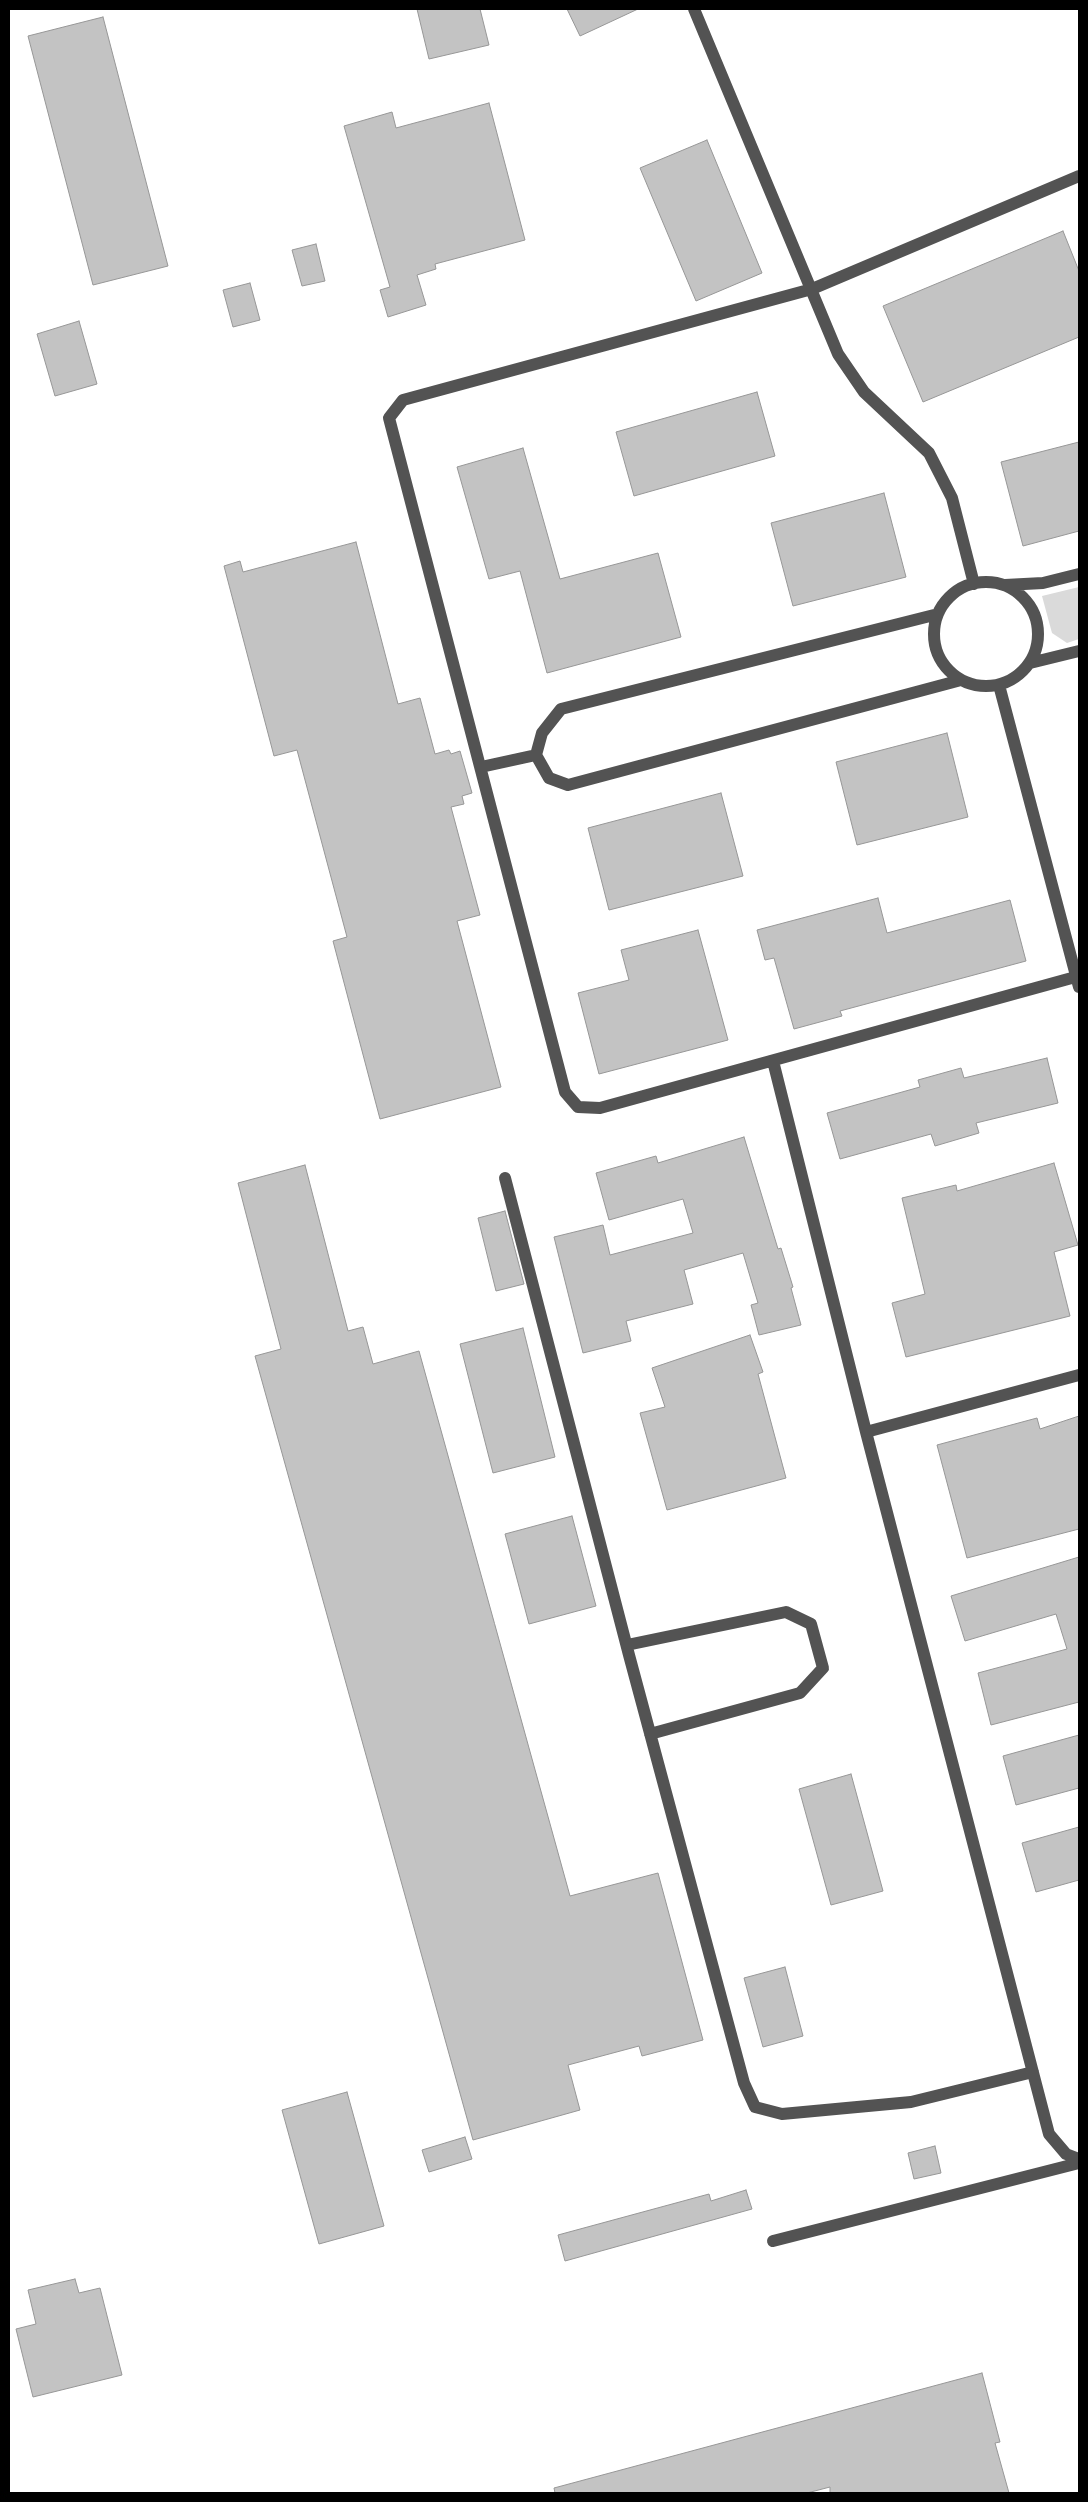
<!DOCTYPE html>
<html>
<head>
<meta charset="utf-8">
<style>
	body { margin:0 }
	#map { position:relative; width:1088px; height:2502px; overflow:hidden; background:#fff; font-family:"DM Sans",sans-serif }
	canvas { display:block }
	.frame { position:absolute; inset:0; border:10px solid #000; pointer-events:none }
</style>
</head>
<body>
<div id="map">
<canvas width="1088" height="2502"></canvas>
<div class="frame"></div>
</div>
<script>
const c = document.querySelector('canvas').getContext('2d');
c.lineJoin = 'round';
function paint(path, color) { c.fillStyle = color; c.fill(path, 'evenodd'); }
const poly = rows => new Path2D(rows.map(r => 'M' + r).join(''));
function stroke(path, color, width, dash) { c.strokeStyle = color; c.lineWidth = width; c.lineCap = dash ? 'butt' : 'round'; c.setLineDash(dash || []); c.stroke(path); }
const green = poly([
	[1079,587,1079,639,1067,643,1052,633,1042,596]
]);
const building = poly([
	[417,9,480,9,489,45,429,59,417,9],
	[567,9,638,9,580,36,567,9],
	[103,17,168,266,93,285,28,36,103,17],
	[489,103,525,240,435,264,436,269,417,275,426,305,388,317,380,290,390,287,344,126,392,112,396,128,489,103],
	[707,140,762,273,696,301,640,168,707,140],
	[1063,231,1079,271,1079,337,923,402,883,306,1063,231],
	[316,244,325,281,302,286,292,250,316,244],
	[250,283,260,320,233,327,223,290,250,283],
	[79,321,97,384,55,396,37,334,79,321],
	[757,392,775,456,634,496,616,432,757,392],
	[1079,442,1079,531,1023,546,1001,462,1079,442],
	[523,448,560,579,658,553,681,637,547,673,520,571,489,579,457,467,523,448],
	[884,493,906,577,793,606,771,523,884,493],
	[356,542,398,704,420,698,435,754,449,750,451,754,460,751,472,793,462,796,464,804,451,807,480,915,457,921,501,1087,380,1119,333,941,347,937,297,750,274,756,224,566,240,561,243,572,356,542],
	[947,733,968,817,857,845,836,762,947,733],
	[721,793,743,876,609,910,588,828,721,793],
	[878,898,887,933,1010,900,1026,961,840,1011,842,1016,794,1029,774,958,765,960,757,930,878,898],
	[698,930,728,1040,599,1074,578,993,629,980,621,950,698,930],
	[1047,1058,1058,1103,976,1123,979,1133,935,1146,931,1134,840,1159,827,1113,920,1087,918,1080,961,1068,964,1078,1047,1058],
	[744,1137,778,1249,781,1248,793,1287,791,1288,801,1325,759,1335,751,1305,758,1303,743,1253,684,1270,693,1304,626,1321,631,1341,583,1353,554,1237,603,1225,610,1255,693,1233,683,1199,609,1220,596,1173,656,1156,658,1163,744,1137],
	[1054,1163,1078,1245,1054,1252,1070,1316,906,1357,892,1303,925,1294,902,1198,956,1185,957,1191,1054,1163],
	[305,1165,348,1331,363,1327,373,1364,419,1351,570,1896,658,1873,703,2040,642,2056,639,2046,568,2065,580,2110,473,2140,255,1356,281,1349,238,1183,305,1165],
	[505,1211,524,1284,496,1291,478,1218,505,1211],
	[523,1328,555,1457,493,1473,460,1344,523,1328],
	[750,1335,763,1372,758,1374,786,1478,667,1510,640,1413,665,1407,652,1368,750,1335],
	[1079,1416,1079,1529,967,1558,937,1445,1037,1418,1040,1429,1079,1416],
	[572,1516,596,1606,529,1624,505,1534,572,1516],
	[1079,1557,1079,1702,991,1725,978,1673,1067,1649,1056,1614,965,1641,951,1596,1079,1557],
	[1079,1735,1079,1788,1016,1805,1003,1756,1079,1735],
	[851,1774,883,1891,831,1905,799,1789,851,1774],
	[1079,1827,1079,1880,1036,1892,1022,1843,1079,1827],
	[785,1967,803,2036,763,2047,744,1978,785,1967],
	[347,2092,384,2226,319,2244,282,2110,347,2092],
	[465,2137,472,2159,429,2172,422,2150,465,2137],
	[935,2146,941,2173,914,2179,908,2153,935,2146],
	[746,2190,752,2209,565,2261,558,2235,709,2194,711,2201,746,2190],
	[75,2279,79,2293,100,2288,122,2375,33,2397,16,2329,36,2324,28,2290,75,2279],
	[982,2373,1000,2442,995,2443,1009,2493,830,2493,830,2487,807,2493,555,2493,554,2488,982,2373]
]);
const minor = poly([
	[694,9,838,354,864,392,929,453,952,498,974,584],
	[1079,176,812,289,403,400,389,418,565,1092,578,1107,600,1108,1079,976],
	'934 634a52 52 0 1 1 104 0a52 52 0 1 1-104 0Z',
	[1005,585,1043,583,1079,574],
	[938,614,561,709,542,733,536,755,549,778,568,785,961,680],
	[1030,663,1079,651],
	[999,685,1079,987],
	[481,767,536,755],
	[773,1061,866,1432,1049,2134,1066,2154,1079,2159],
	[505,1178,629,1655,744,2083,755,2107,782,2114,911,2102,1033,2072],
	[866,1432,1079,1375],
	[627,1645,786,1612,811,1624,823,1668,800,1693,650,1734],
	[773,2241,1079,2163]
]);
paint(green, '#dadada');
paint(building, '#c3c3c3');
stroke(building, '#979797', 1);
stroke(minor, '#535353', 12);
</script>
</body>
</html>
